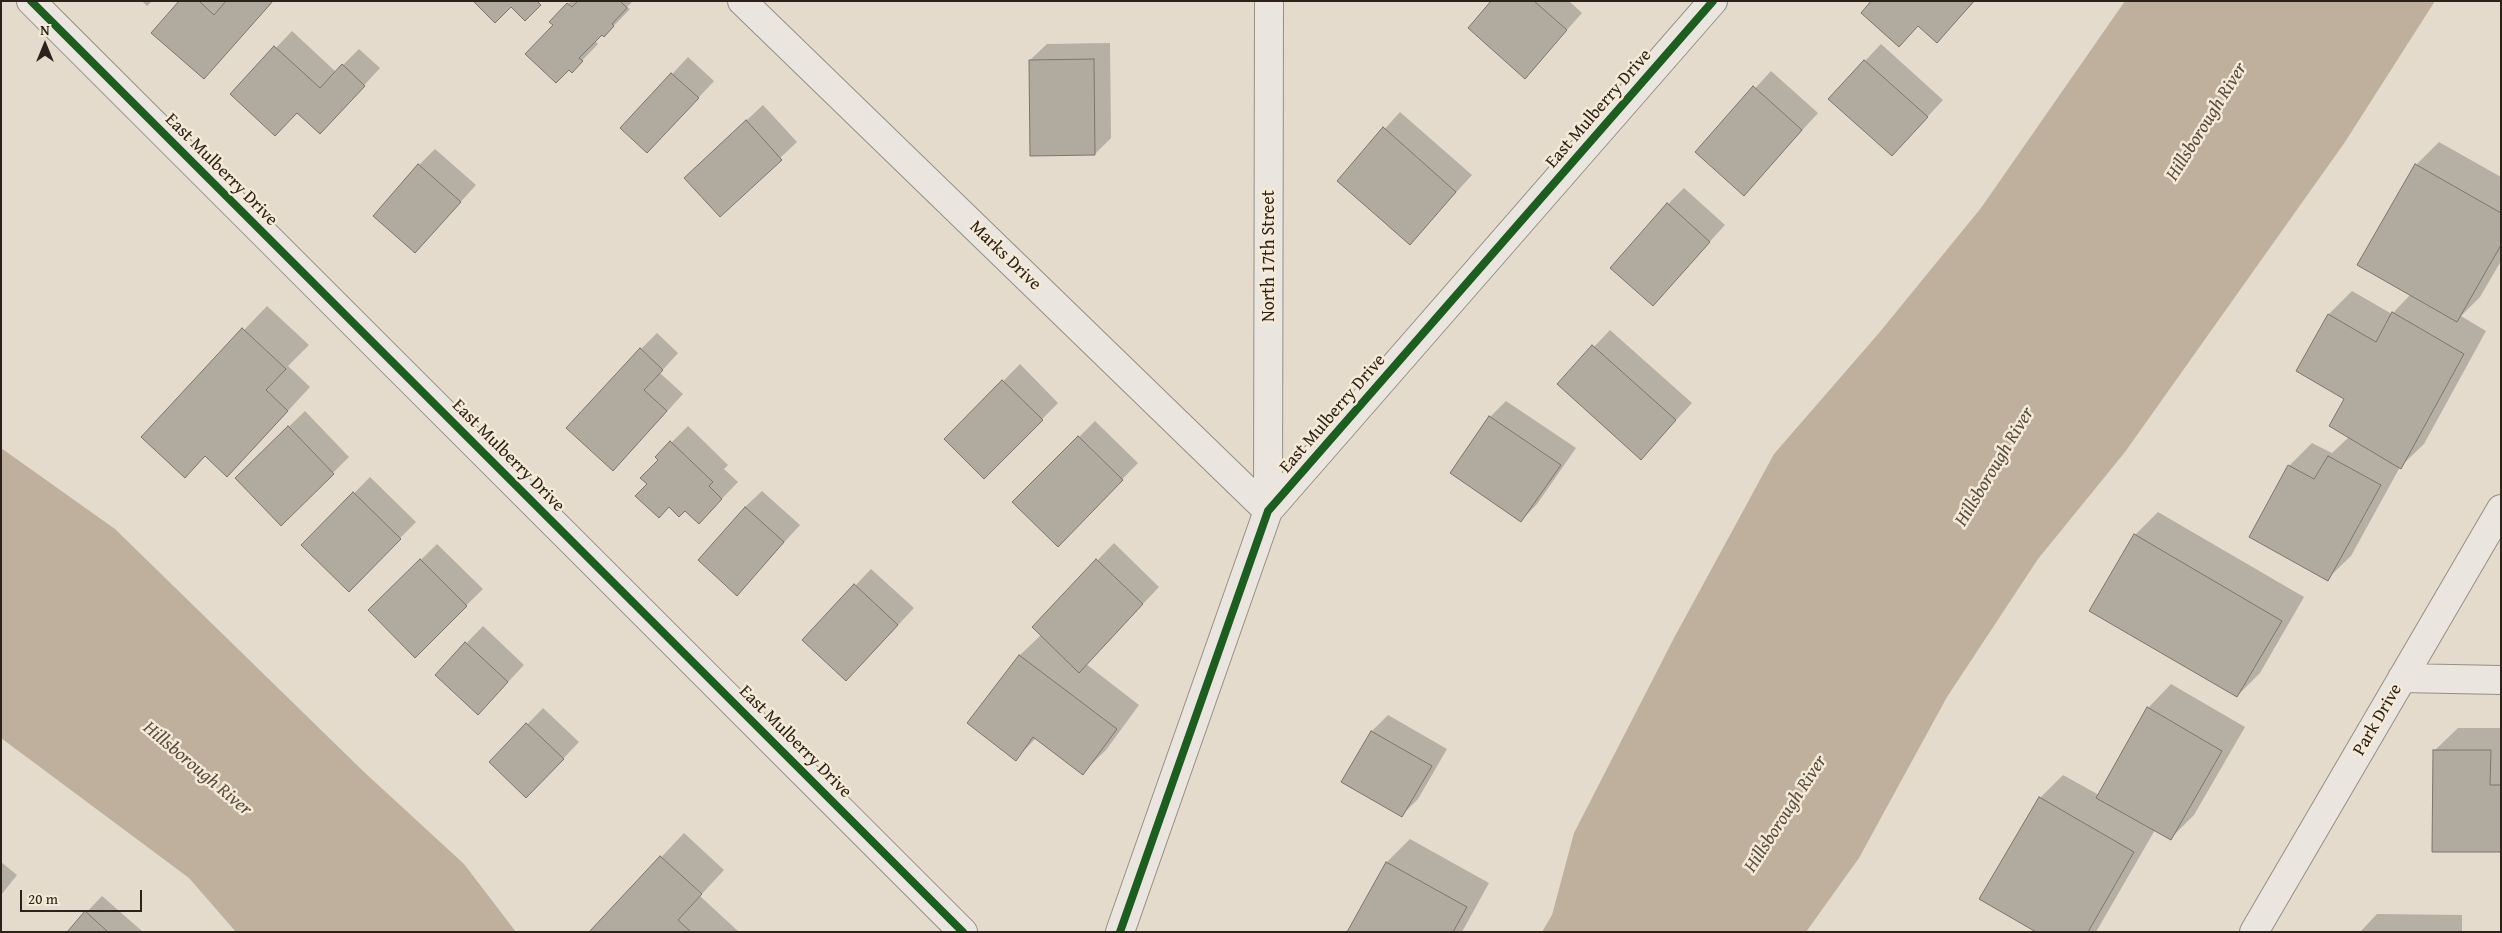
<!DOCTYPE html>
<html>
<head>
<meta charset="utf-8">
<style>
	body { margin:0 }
	#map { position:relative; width:2502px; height:933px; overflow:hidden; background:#e4dbcc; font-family:"Gentium Book Plus",serif }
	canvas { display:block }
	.frame { position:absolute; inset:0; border:2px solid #2c2219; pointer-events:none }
	.north { position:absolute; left:20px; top:20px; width:50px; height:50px; -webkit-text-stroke:4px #f5ead7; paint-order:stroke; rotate:0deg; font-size:14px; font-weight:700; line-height:20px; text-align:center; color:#2c2219 }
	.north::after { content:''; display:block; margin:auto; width:18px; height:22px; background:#2c2219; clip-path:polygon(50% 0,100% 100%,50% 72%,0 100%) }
	.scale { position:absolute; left:20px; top:890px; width:122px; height:22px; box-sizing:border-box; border:2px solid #2c2219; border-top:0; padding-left:6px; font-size:15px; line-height:18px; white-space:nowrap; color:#2c2219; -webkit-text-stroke:4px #f5ead7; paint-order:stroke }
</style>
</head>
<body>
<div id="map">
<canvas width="2502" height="933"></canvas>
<div class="frame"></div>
<div class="north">N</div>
<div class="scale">20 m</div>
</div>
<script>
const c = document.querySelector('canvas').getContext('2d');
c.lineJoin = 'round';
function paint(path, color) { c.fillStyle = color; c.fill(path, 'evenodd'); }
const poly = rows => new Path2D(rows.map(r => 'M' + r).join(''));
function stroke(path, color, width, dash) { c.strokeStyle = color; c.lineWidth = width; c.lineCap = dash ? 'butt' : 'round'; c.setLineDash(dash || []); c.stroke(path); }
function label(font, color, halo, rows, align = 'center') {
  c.font = font + ' "Gentium Book Plus",serif'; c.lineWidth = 5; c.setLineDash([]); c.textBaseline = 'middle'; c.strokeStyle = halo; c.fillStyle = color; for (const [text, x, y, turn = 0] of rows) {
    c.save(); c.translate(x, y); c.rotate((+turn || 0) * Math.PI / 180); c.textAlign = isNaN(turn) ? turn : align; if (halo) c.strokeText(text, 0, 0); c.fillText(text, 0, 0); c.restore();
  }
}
const water = poly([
	[2125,1,2435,1,2345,142,2125,452,2038,559,1947,697,1859,858,1806,932,1542,932,1552,915,1574,833,1674,638,1774,454,1879,333,1981,208],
	[1,448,115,529,363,771,464,864,516,932,236,932,189,878,1,738]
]);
const shadow = poly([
	[142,1,152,1,147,6],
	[180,1,273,1,204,78],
	[571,1,633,1,627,7,630,9,604,36,602,34,595,41,598,44,572,71,555,25,551,22],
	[1493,1,1569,1,1582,13,1525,77],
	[1873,1,1975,1,1937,42,1919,25],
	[292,31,336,72,359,49,380,68,336,116,298,111,232,94],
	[1110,43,1111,138,1095,154,1030,60,1047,44],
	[1881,44,1943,100,1908,138,1865,61],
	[688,57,714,81,664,135,622,128],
	[1771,71,1818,113,1744,194,1697,152],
	[763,105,797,142,720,215,702,162],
	[1400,112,1472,175,1410,243,1339,180],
	[2439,142,2501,177,2501,261,2480,297,2461,316,2486,331,2424,444,2400,467,2351,556,2327,579,2289,466,2312,443,2332,453,2349,437,2346,399,2329,314,2352,291,2392,314,2411,294,2416,165],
	[435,149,476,185,415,252,419,165],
	[1684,188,1725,225,1653,304,1668,204],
	[267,306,309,345,288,366,310,387,250,452,206,455,142,437],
	[1610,330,1692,403,1641,458,1559,384],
	[657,333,678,353,660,373,683,394,629,453,641,349],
	[1020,364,1058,403,984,478,946,439],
	[1506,401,1576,448,1537,504,1521,521,1490,417],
	[305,411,349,457,281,524,236,478],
	[1095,421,1138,463,1058,545,1014,502],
	[688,426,728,465,724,469,738,482,715,506,685,509,649,484,659,460,657,457],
	[370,477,416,522,349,590,303,545],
	[762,491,800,525,737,594,745,507],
	[2158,512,2304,597,2260,673,2237,696,2135,535],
	[1114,543,1159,587,1086,664,1139,705,1106,750,1082,773,1036,738,1016,759,969,723,1020,655,1041,635,1034,627],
	[437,544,483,589,415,656,370,610],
	[871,569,914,608,863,663,804,640],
	[483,626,524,665,494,697,436,675],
	[2171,684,2245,727,2194,815,2171,838,2155,830,2096,932,2039,932,2040,798,2063,775,2099,795,2148,708],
	[543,708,579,742,543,780,491,762],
	[1388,715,1447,749,1418,799,1402,815,1372,731],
	[2458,728,2501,728,2501,851,2434,751],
	[684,833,724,870,700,896,739,932,591,932],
	[1410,839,1489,883,1462,932,1349,932,1387,862],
	[1,862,17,875,1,895],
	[102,896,143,932,68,932],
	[2377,914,2462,915,2462,932,2360,932]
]);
const building = poly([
	[179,1,199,1,214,15,226,1,273,1,204,79,151,33,179,1],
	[473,1,537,1,541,5,525,21,511,7,495,23,473,1],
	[578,1,620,1,627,8,612,24,614,26,604,37,602,35,579,58,583,61,572,73,569,70,556,83,525,54,553,25,549,22,567,3,572,7,578,1],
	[1491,1,1534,1,1567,30,1525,79,1468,28,1491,1],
	[1871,1,1974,1,1937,43,1918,26,1899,47,1861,13,1871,1],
	[274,46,320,88,342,64,365,86,320,134,297,113,275,136,230,94,274,46],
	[1094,59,1095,155,1030,156,1029,60,1094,59],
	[1864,60,1928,117,1892,156,1828,99,1864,60],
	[671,73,699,98,647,153,620,128,671,73],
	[1753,86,1802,130,1744,196,1695,152,1753,86],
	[746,120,782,160,720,217,684,178,746,120],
	[1383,127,1456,192,1410,245,1337,181,1383,127],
	[418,164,461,202,415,253,373,216,418,164],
	[2415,164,2501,213,2501,245,2457,322,2357,265,2415,164],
	[1667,203,1710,242,1653,306,1610,268,1667,203],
	[2392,312,2464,354,2401,469,2329,426,2344,399,2296,371,2328,314,2376,342,2392,312],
	[242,328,286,369,266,390,288,411,227,477,205,456,185,478,141,437,242,328],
	[1592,345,1676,420,1641,460,1557,384,1592,345],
	[640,348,663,370,644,390,667,411,613,471,566,428,640,348],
	[1002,380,1043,420,984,479,944,439,1002,380],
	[1489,416,1561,465,1521,522,1450,473,1489,416],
	[288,426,334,474,281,526,235,478,288,426],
	[1078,436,1123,480,1058,547,1012,502,1078,436],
	[670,441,713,482,709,486,722,499,699,524,685,511,679,517,669,507,659,518,635,496,647,484,640,478,658,460,655,457,670,441],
	[2328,456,2381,485,2328,581,2249,537,2288,465,2314,479,2328,456],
	[353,492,401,539,349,592,301,545,353,492],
	[745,507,784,542,737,596,698,560,745,507],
	[2134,534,2282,621,2237,697,2089,611,2134,534],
	[420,559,467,606,415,658,368,610,420,559],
	[1096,559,1143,604,1079,673,1032,627,1096,559],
	[854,584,898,625,846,681,802,640,854,584],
	[465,642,508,682,478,715,435,675,465,642],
	[1019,655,1117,729,1083,775,1033,737,1016,761,967,723,1019,655],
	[2147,707,2222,751,2171,840,2096,798,2147,707],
	[526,723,564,759,526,798,489,762,526,723],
	[1371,731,1432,766,1402,817,1341,782,1371,731],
	[2433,750,2491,750,2490,785,2501,785,2501,852,2432,852,2433,750],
	[2039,797,2134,852,2088,932,2036,932,1979,899,2039,797],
	[660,856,702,894,678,920,691,932,589,932,660,856],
	[1386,862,1467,907,1453,932,1347,932,1386,862],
	[85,911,108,932,67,932,85,911]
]);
const minor = poly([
	[31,1,963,932],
	[742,1,1268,511],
	[1268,511,1269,1],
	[2402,678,2501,680],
	[1120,932,1268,511,1713,1],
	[2254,932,2501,509]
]);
const cycleway = poly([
	[31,1,963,932],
	[1120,932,1268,511,1713,1]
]);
const streetNames = [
	["East Mulberry Drive",1599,109,-49],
	["East Mulberry Drive",221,170,45],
	["Marks Drive",1005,256,44],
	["North 17th Street",1269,256,-90],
	["East Mulberry Drive",1333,414,-49],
	["East Mulberry Drive",508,456,45],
	["Park Drive",2378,720,-60],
	["East Mulberry Drive",795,742,45]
];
const waterNames = [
	["Hillsborough River",2207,122,-58],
	["Hillsborough River",1995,467,-59],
	["Hillsborough River",197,769,40],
	["Hillsborough River",1786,814,-57]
];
paint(water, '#beb09c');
paint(shadow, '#0003');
paint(building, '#b0aa9f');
stroke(building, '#7c756d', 1);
stroke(minor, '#958f85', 30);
stroke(minor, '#eae5de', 28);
stroke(cycleway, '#1b5e20', 8);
label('18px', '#2c2219', '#f5ead7', streetNames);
label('italic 19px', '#594d40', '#f5ead7', waterNames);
</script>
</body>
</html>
